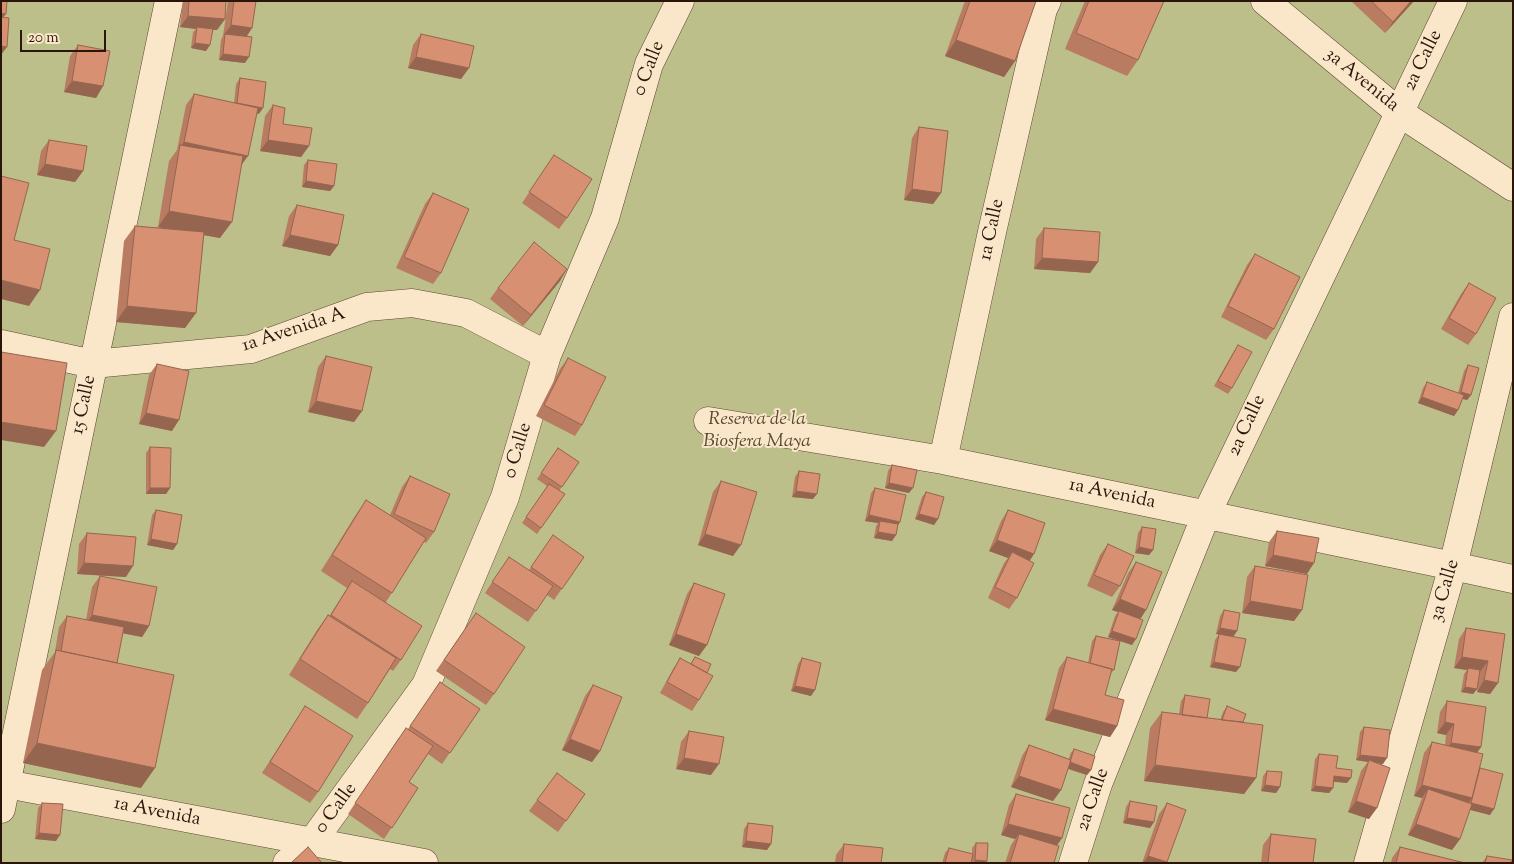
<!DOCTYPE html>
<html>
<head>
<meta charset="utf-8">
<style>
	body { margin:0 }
	#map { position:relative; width:1514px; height:864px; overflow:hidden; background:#f7d8ac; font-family:"Sorts Mill Goudy",serif }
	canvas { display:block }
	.frame { position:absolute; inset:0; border:2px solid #2b150b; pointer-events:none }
	.scale { position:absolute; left:20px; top:30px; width:86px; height:22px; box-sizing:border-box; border:2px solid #2b150b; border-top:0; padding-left:6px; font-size:15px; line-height:18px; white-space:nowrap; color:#2b150b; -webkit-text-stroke:4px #fae6c9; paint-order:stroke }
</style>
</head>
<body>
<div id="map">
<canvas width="1514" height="864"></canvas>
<div class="frame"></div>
<div class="scale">20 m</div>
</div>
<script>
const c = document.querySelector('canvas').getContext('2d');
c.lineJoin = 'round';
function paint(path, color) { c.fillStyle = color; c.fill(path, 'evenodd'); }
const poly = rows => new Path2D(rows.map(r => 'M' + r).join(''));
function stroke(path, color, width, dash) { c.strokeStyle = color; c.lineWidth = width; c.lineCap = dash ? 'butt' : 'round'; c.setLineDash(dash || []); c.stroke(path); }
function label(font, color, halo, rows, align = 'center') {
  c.font = font + ' "Sorts Mill Goudy",serif'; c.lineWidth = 4; c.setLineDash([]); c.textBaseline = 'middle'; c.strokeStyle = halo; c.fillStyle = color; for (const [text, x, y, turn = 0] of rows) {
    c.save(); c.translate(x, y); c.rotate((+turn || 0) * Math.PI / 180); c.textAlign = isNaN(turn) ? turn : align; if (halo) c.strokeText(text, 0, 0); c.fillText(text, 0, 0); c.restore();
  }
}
const green = poly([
	[1,1,1513,1,1513,863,1,863]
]);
const street = poly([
	[1265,1,1400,113,1513,187],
	[1,344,93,364,251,349,367,307,412,303,466,313,547,355],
	[708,421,943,460,1453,566,1513,579],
	[943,460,992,232,1043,9,1047,1],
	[1,783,424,863],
	[1,809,169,1],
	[287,863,312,842,426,685,505,497,547,355,605,218,649,64,680,1],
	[1073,863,1098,784,1206,515,1453,1],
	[1368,863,1453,566,1513,317]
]);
const wall = poly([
	[183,1,226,1,225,19,217,30,213,30,206,51,191,48,193,32,196,29,180,27],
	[228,1,256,1,252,28,246,37,245,63,219,60,221,40,223,36],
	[965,1,1036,1,1015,61,1004,77,945,56],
	[1085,1,1164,1,1138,60,1127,76,1065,49],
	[1351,1,1414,1,1385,33],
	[421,34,469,68,461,79,408,68,413,45],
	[78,45,103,86,96,98,64,92,70,56],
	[240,78,259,114,257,113,241,165,220,238,204,235,196,313,185,328,116,322,124,241,135,226,164,228,158,227,169,161,177,150,186,105,194,94,234,103,236,84],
	[273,105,283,124,309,146,301,157,260,151,265,116],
	[919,127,941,193,933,204,904,200,912,138],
	[49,140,83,171,75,182,37,175,41,151],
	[554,155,567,218,559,229,522,203],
	[308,160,334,186,330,191,302,187,304,165],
	[433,193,441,273,433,284,396,268,425,204],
	[297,205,338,245,330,256,282,246,289,216],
	[1044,228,1098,262,1090,273,1034,269,1036,239],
	[1255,254,1274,329,1266,340,1221,317,1247,265],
	[560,281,523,326,490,299,498,288],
	[1469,283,1476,334,1468,345,1441,329,1461,294],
	[1238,345,1232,388,1228,394,1214,386,1234,351],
	[326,356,362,411,354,422,308,412,318,367],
	[568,358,582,425,575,436,536,416,560,369],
	[157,364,172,431,139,424,149,375],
	[1468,365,1471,395,1467,400,1462,399,1458,410,1454,416,1418,403,1423,388,1427,382,1458,393,1464,371],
	[150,447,170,488,166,494,146,494,146,453],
	[558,448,579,462,559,491,565,494,537,534,522,523,547,486,537,479],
	[892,465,909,493,885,488,888,471],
	[799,471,813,499,792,497,795,477],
	[410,476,434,532,426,543,424,542,386,602,401,660,393,671,390,669,368,703,357,719,289,675,317,630,328,615,330,615,347,588,321,571,355,516,366,500,390,515,402,487],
	[721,481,733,556,698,545,713,492],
	[875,488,900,522,897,526,896,535,892,541,874,538,876,526,878,523,865,521,871,493],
	[926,492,938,519,934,525,915,519,922,497],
	[156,510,177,544,173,550,147,545,152,515],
	[1008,510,1030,561,1017,598,1009,609,988,598,1004,563,1008,558,989,551,1001,521],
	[1142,527,1153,550,1149,555,1135,553,1138,533],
	[1277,531,1307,574,1265,566,1269,542],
	[87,533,126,577,77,574,79,544],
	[553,535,584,557,554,600,547,595,528,622,485,593,509,557,529,570],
	[1108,544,1120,586,1112,597,1087,586,1100,555],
	[1136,562,1146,610,1140,619,1132,645,1120,641,1114,670,1110,674,1105,695,1117,726,1110,737,1045,720,1059,668,1067,657,1088,663,1092,641,1096,636,1120,641,1108,637,1115,616,1118,612,1112,610,1128,573],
	[1255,566,1302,610,1294,621,1242,613,1247,577],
	[100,576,149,626,142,637,123,633,117,663,141,788,23,763,42,670,55,652,59,627,67,616,86,620,92,587],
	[694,583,699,656,669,645,687,594],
	[1224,610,1237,631,1233,637,1236,672,1210,667,1215,640,1219,634,1216,634,1220,616],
	[476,613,494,694,486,705,436,671],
	[1466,628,1505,634,1498,683,1490,694,1477,692,1479,672,1477,689,1473,694,1461,692,1464,674,1467,670,1454,668,1459,639],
	[695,657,707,674,699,700,692,711,660,693,673,669,680,658,690,664],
	[802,658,811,696,791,691,798,664],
	[440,682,480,709,442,764,428,754,409,782,418,788,384,839,348,814,398,739,408,729],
	[593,685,600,751,592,762,562,750,585,696],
	[1185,695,1207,718,1220,720,1223,712,1227,706,1243,722,1256,778,1244,794,1144,781,1150,728,1162,712,1179,714,1181,701],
	[1447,701,1481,747,1477,753,1479,770,1490,815,1470,810,1460,839,1452,850,1408,835,1422,798,1414,796,1424,753,1432,742,1445,745,1446,735,1437,733,1440,712],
	[305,706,318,792,310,803,262,773],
	[1364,727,1383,764,1377,763,1369,819,1348,812,1361,771,1368,762,1356,760,1360,732],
	[689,731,711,775,676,769,681,742],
	[1029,745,1069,759,1070,754,1074,749,1091,770,1087,775,1068,769,1061,790,1053,801,1011,787,1022,756],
	[1319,754,1336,768,1347,783,1334,782,1333,788,1329,793,1311,791,1315,759],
	[1267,771,1280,787,1276,793,1261,791,1263,776],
	[557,773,585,794,558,832,529,811],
	[1016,794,1062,838,1057,846,1054,863,1005,863,1011,845,1015,839,1001,835,1009,805],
	[1130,801,1154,822,1150,828,1123,823,1126,807],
	[42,803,56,841,35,839,38,808],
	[1167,803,1167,863,1142,863,1159,814],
	[748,823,771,844,767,850,742,847,744,829],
	[1271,834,1313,863,1261,863,1263,845],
	[976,843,986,863,972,863,972,860,971,863,942,863,945,853,949,848,972,854,972,848],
	[844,844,881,863,835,863,836,855],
	[1400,847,1465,863,1391,863,1392,858],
	[1487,856,1511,863,1482,863]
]);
const shadedWall = poly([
	[1411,1,1414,1,1385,33,1393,22],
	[1,13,6,14,1,20],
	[188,16,225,19,217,30,197,29,197,27,196,29,180,27],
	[231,25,252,28,245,39,225,34,223,36],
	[956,40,1015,61,1004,77,945,56],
	[195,43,210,45,206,51,191,48],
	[1,46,7,47,1,55],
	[223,54,249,57,245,63,219,60],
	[416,57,469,68,461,79,408,68],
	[72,81,103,86,96,98,64,92],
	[237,104,263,108,259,114,233,109],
	[268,140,309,146,301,157,260,151],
	[184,142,248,156,240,167,180,147],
	[45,164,83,171,75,182,37,175],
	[306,181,334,186,330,191,302,187],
	[912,189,941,193,933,204,904,200],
	[169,211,232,222,220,238,158,227],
	[290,235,338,245,330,256,282,246],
	[1042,258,1098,262,1090,273,1034,269],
	[567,269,560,281,523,326,531,315],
	[1,280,40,290,29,306,1,299],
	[127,306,196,313,185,328,116,322],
	[1461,392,1471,395,1467,400,1457,397],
	[1422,397,1458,410,1454,416,1418,403],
	[316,401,362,411,354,422,308,412],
	[146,413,179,420,172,431,139,424],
	[1,422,56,431,44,447,1,440],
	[889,483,913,488,909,493,885,488],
	[150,488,170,488,166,494,146,494],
	[796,491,817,494,813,499,792,497],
	[919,514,938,519,934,525,915,519],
	[869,515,900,522,896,528,880,521,878,523,865,521],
	[878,532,896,535,892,541,874,538],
	[705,534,741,545,733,556,698,545],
	[151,539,177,544,173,550,147,545],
	[997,540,1034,554,1027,565,1012,552,1008,558,989,551],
	[1139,547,1153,550,1149,555,1135,553],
	[1273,555,1314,563,1307,574,1265,566],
	[84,563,133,566,126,577,77,574],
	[1120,599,1146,610,1139,621,1119,611,1118,612,1112,610],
	[1250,601,1302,610,1294,621,1242,613],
	[92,615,149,626,142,637,85,626],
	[1220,628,1237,631,1233,637,1216,634],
	[1112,631,1136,639,1132,645,1108,637],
	[676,634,707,645,699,656,669,645],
	[1462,657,1488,661,1480,672,1468,670,1468,668,1467,670,1454,668],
	[1214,662,1240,667,1236,672,1210,667],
	[1484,680,1498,683,1490,694,1477,692],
	[795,686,815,690,811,696,791,691],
	[1465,687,1477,689,1473,694,1461,692],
	[1053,709,1117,726,1110,737,1045,720],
	[1445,722,1454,724,1446,735,1437,733],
	[570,739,600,751,592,762,562,750],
	[37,743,155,768,141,788,23,763],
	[1451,743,1481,747,1473,758,1444,754],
	[1360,755,1387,758,1383,764,1368,762,1369,760,1368,762,1356,760],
	[684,758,719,764,711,775,676,769],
	[1070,762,1091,770,1087,775,1066,768],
	[1155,765,1256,778,1244,794,1144,781],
	[1019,776,1061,790,1053,801,1011,787],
	[1334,776,1351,778,1347,783,1330,781],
	[1265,785,1280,787,1276,793,1261,791],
	[1422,785,1472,798,1465,809,1428,789,1422,798,1414,796],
	[1315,786,1333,788,1329,793,1311,791],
	[1356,801,1377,808,1369,819,1348,812],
	[1471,803,1494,809,1490,815,1467,809],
	[1127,818,1154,822,1150,828,1123,823],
	[1008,824,1062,838,1054,849,1019,834,1015,839,1001,835],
	[1416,824,1460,839,1452,850,1408,835],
	[39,833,60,835,56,841,35,839],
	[746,841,771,844,767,850,742,847],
	[1148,856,1167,862,1143,863],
	[975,860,987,861,986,863,974,863]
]);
const building = poly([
	[1,1,7,1,6,14,1,13,1,1],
	[189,1,226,1,225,19,188,16,189,1],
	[234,1,256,1,252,28,231,25,234,1],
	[970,1,1036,1,1015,61,956,40,970,1],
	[1089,1,1164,1,1138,60,1076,33,1089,1],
	[1371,1,1411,1,1393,22,1371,1],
	[1,17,9,18,7,47,1,46,1,17],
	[197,27,213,29,210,45,195,43,197,27],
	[225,34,252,37,249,57,223,54,225,34],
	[421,34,474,46,469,68,416,57,421,34],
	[78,45,110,51,103,86,72,81,78,45],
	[240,78,266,82,263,108,237,103,240,78],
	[194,94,258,108,248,156,184,142,194,94],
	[273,105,285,108,283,124,312,128,309,146,268,140,273,105],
	[919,127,948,131,941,193,912,189,919,127],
	[49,140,87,146,83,171,45,164,49,140],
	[180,145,243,156,232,222,169,211,180,145],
	[554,155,592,179,567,218,529,192,554,155],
	[308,160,337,164,334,186,306,181,308,160],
	[1,176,29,183,14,240,50,249,40,290,1,280,1,176],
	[433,193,469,209,441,273,404,257,433,193],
	[297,205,344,215,338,245,290,235,297,205],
	[135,226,204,232,196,313,127,306,135,226],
	[1044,228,1100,232,1098,262,1042,258,1044,228],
	[534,242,567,269,531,315,498,288,534,242],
	[1255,254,1300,277,1274,329,1228,306,1255,254],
	[1469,283,1496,298,1476,334,1449,318,1469,283],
	[1238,345,1252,352,1232,388,1218,381,1238,345],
	[1,352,67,363,56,431,1,422,1,352],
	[326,356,372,367,362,411,316,401,326,356],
	[568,358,606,377,582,425,544,405,568,358],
	[157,364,189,371,179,420,146,413,157,364],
	[1468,365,1479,368,1471,395,1461,392,1468,365],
	[1427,382,1464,395,1458,410,1422,397,1427,382],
	[150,447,171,448,170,488,150,488,150,447],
	[558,448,579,462,562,487,541,473,558,448],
	[892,465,917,470,913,488,889,483,892,465],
	[799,471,820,474,817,494,796,491,799,471],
	[410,476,450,494,434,532,394,514,410,476],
	[721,481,757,492,741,545,705,534,721,481],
	[549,484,565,494,541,528,526,517,549,484],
	[875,488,906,495,900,522,869,515,875,488],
	[926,492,944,497,938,519,919,514,926,492],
	[366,500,426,538,392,593,332,555,366,500],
	[156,510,182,515,177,544,151,539,156,510],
	[1008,510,1045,523,1034,554,997,540,1008,510],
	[880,521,898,524,896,535,878,532,880,521],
	[1142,527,1156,529,1153,550,1139,547,1142,527],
	[1277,531,1319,538,1314,563,1273,555,1277,531],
	[87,533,136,537,133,566,84,563,87,533],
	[553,535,584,557,562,589,531,567,553,535],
	[1108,544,1134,556,1120,586,1094,575,1108,544],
	[1012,552,1034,563,1017,598,995,587,1012,552],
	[509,557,553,586,536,611,492,582,509,557],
	[1136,562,1162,572,1146,610,1120,599,1136,562],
	[1255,566,1308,575,1302,610,1250,601,1255,566],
	[100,576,157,587,149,626,92,615,100,576],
	[352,581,422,626,401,660,331,615,352,581],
	[694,583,725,594,707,645,676,634,694,583],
	[1224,610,1240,613,1237,631,1220,628,1224,610],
	[1119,611,1143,620,1136,639,1112,631,1119,611],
	[476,613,525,647,494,694,444,660,476,613],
	[328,615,396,658,368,703,300,659,328,615],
	[67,616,124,627,117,663,61,651,67,616],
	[1466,628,1505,634,1498,683,1484,680,1488,661,1462,657,1466,628],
	[1219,634,1246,639,1240,667,1214,662,1219,634],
	[1096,636,1120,641,1114,670,1090,663,1096,636],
	[56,650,174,675,155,768,37,743,56,650],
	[695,657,711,664,707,673,691,664,695,657],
	[1067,657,1112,669,1105,695,1124,700,1117,726,1053,709,1067,657],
	[680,658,713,676,699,700,667,682,680,658],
	[802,658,821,663,815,690,795,686,802,658],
	[1468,668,1480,670,1477,689,1465,687,1468,668],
	[440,682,480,709,450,753,410,726,440,682],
	[593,685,622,697,600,751,570,739,593,685],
	[1185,695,1210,699,1207,718,1182,715,1185,695],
	[1447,701,1486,707,1481,747,1451,743,1454,724,1445,722,1447,701],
	[305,706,353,736,318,792,270,762,305,706],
	[1227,706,1246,714,1243,722,1222,720,1227,706],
	[1162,712,1263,725,1256,778,1155,765,1162,712],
	[1364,727,1390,730,1387,758,1360,755,1364,727],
	[406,728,433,746,409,782,418,788,392,828,355,803,406,728],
	[689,731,724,737,719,764,684,758,689,731],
	[1432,742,1483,754,1472,798,1422,785,1432,742],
	[1029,745,1071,760,1061,790,1019,776,1029,745],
	[1074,749,1095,756,1091,770,1070,762,1074,749],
	[1319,754,1338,756,1336,768,1352,770,1351,778,1334,776,1333,788,1315,786,1319,754],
	[1369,760,1390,768,1377,808,1356,801,1369,760],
	[1480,768,1503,774,1494,809,1471,803,1480,768],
	[1267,771,1282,772,1280,787,1265,785,1267,771],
	[557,773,585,794,566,821,537,800,557,773],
	[1428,789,1472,804,1460,839,1416,824,1428,789],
	[1016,794,1070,808,1062,838,1008,824,1016,794],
	[1130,801,1157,806,1154,822,1127,818,1130,801],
	[42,803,63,804,60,835,39,833,42,803],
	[1167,803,1186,810,1167,862,1148,856,1167,803],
	[748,823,773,826,771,844,746,841,748,823],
	[1019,834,1059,846,1054,863,1010,863,1019,834],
	[1271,834,1316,839,1313,863,1268,863,1271,834],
	[976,843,988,843,987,861,975,860,976,843],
	[844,844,883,848,881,863,842,863,844,844],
	[308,847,322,863,291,863,308,847],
	[1400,847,1465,863,1396,863,1400,847],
	[949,848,973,854,971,863,945,863,949,848],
	[1487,856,1512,860,1511,863,1485,863,1487,856]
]);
const streetNames = [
	["2a Calle",1424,61,-64],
	["0 Calle",650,69,-69],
	["3a Avenida",1361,81,39],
	["1a Calle",993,230,-78],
	["1a Avenida A",294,331,-18],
	["15 Calle",85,405,-78],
	["2a Calle",1248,426,-65],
	["0 Calle",519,451,-73],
	["1a Avenida",1112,495,12],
	["3a Calle",1446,591,-74],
	["2a Calle",1094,800,-71],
	["0 Calle",337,809,-54],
	["1a Avenida",157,813,11]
];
const parkNames = [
	["Reserva de la",757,421],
	["Biosfera Maya",757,443]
];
paint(green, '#bcbf8a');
stroke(street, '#5e4633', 29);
stroke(street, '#fae6c9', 28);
paint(wall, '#b97c62');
paint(shadedWall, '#966550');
paint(building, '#d79072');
stroke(building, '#966550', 1);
label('19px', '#2b150b', '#fae6c9', streetNames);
label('italic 19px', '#564831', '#fae6c9', parkNames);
</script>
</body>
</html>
